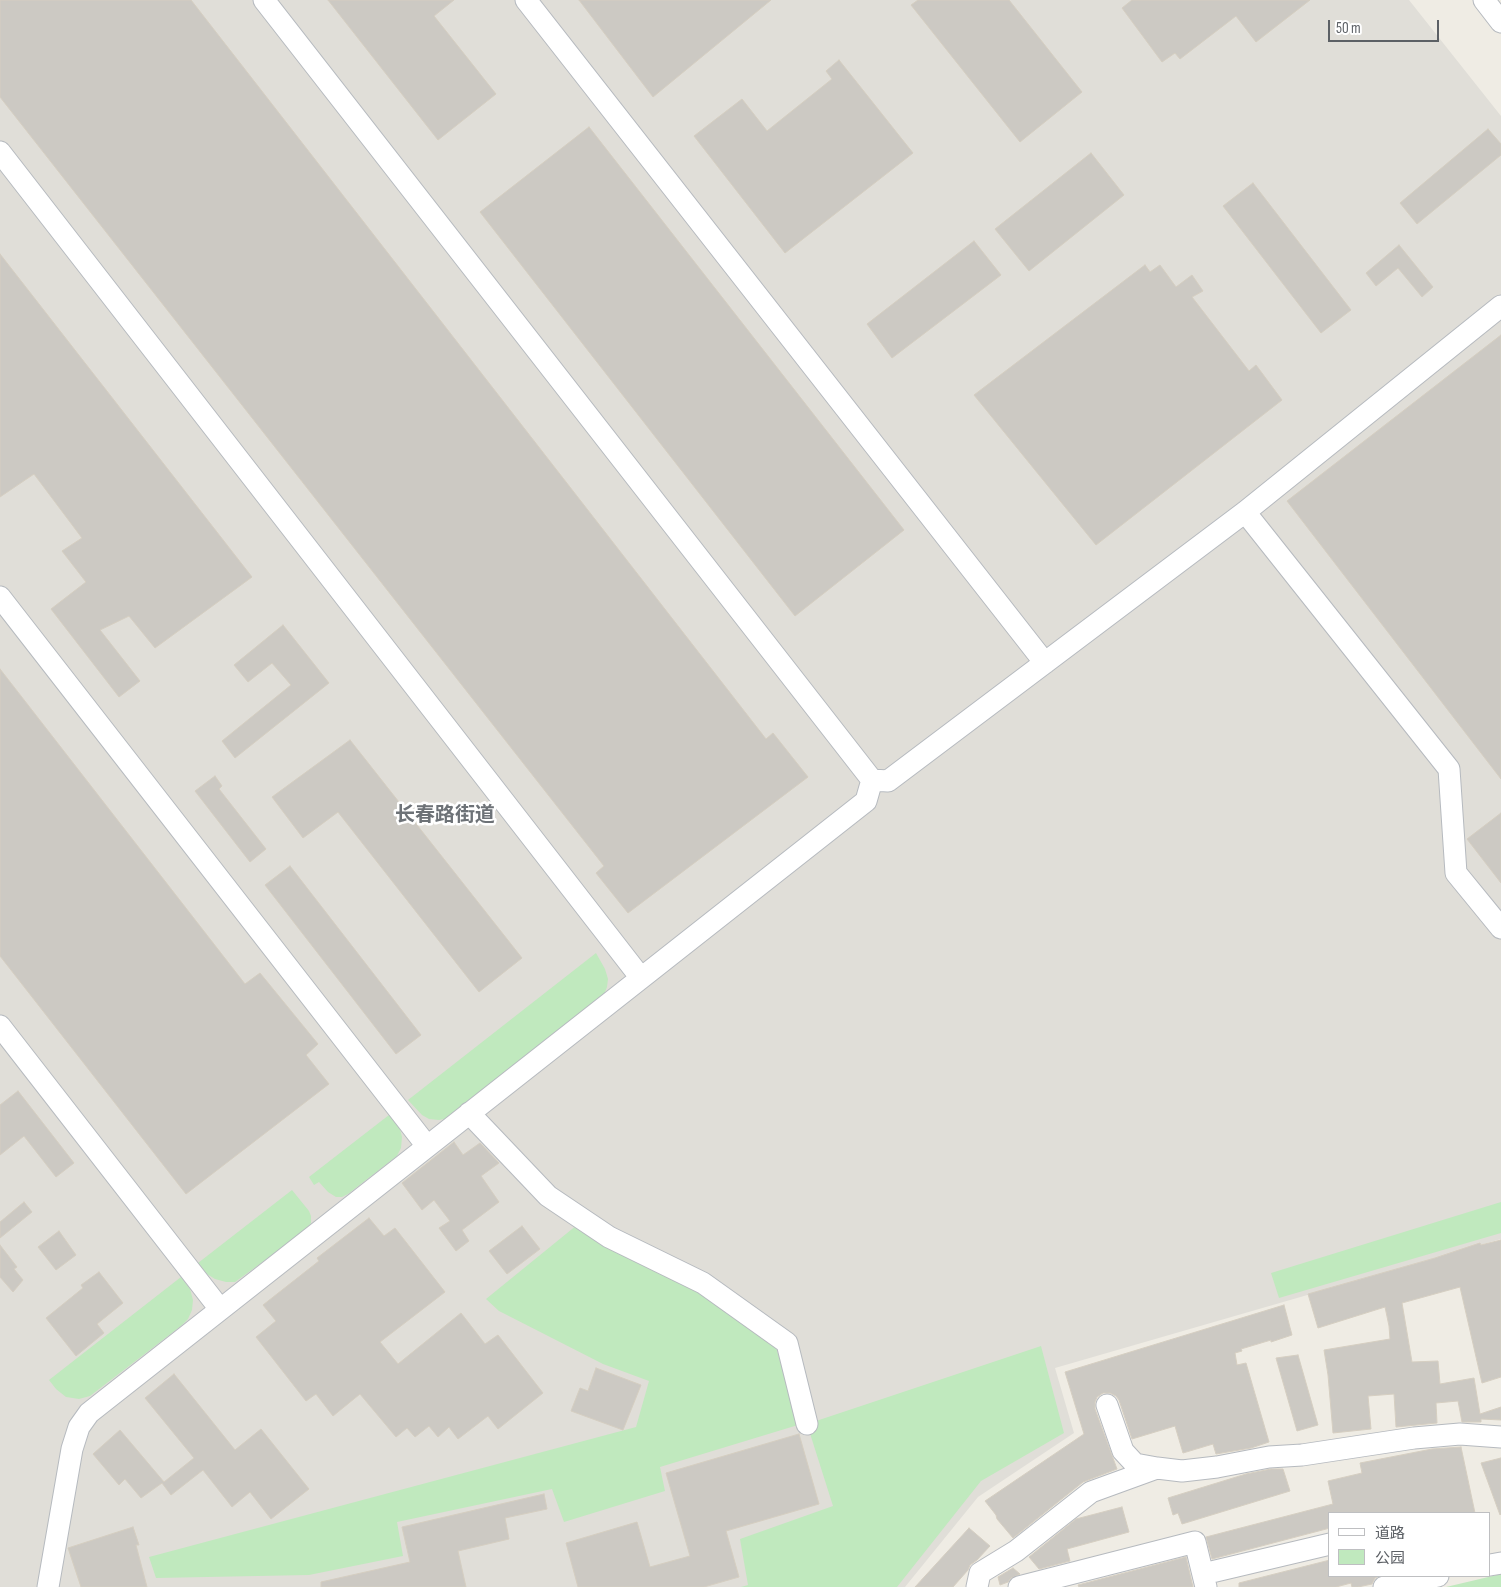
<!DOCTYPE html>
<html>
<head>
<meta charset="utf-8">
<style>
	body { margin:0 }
	#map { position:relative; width:1501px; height:1587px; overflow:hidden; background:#efece4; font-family:"Sofia Sans Condensed","Noto Sans SC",sans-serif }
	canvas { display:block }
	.legend { position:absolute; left:1328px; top:1512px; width:162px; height:65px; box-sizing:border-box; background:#fff; border:1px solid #bebfc1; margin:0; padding:6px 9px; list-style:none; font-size:15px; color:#5c6065 }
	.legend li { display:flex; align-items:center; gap:10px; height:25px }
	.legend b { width:25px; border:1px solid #bebfc1 }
	.scale { position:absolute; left:1328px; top:20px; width:111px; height:22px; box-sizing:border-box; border:2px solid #5c6065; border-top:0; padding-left:6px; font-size:15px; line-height:18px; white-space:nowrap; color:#5c6065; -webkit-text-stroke:4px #fff; paint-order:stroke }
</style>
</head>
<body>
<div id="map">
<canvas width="1501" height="1587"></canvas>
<ul class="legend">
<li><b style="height:6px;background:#fff"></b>道路</li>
<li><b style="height:14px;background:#c0e9be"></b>公园</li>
</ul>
<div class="scale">50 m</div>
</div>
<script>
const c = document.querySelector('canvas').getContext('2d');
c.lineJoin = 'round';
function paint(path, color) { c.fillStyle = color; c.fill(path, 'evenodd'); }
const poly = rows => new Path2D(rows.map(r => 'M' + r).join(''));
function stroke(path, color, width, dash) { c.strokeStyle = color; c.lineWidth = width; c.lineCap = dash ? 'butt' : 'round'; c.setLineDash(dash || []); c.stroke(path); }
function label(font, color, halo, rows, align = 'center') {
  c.font = font + ' "Sofia Sans Condensed","Noto Sans SC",sans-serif'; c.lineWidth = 5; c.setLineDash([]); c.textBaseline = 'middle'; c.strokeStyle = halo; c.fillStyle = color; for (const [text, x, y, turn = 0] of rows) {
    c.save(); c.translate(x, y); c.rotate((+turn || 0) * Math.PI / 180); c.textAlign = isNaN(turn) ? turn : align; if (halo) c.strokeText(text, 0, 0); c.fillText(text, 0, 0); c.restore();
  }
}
const industrial = poly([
	[0,0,1409,0,1501,116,1501,1239,1055,1368,1074,1433,978,1497,905,1587,0,1587]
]);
const green = poly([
	[596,953,605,969,608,979,607,987,603,997,449,1118,439,1120,429,1119,422,1115,408,1100],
	[389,1115,400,1129,402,1137,401,1148,397,1156,348,1194,342,1197,336,1197,328,1192,319,1182,314,1185,309,1177],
	[292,1190,309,1211,311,1216,311,1223,304,1232,235,1282,226,1282,215,1279,207,1274,198,1263],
	[1501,1202,1501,1233,1279,1298,1271,1273],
	[577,1225,703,1292,776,1347,798,1425,660,1467,665,1491,564,1522,552,1489,397,1522,403,1556,309,1575,156,1578,149,1557,636,1427,649,1381,603,1364,499,1311,486,1299],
	[181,1277,190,1289,193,1300,192,1310,188,1319,181,1326,90,1396,79,1399,66,1397,56,1389,49,1380],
	[1041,1346,1064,1433,981,1481,897,1587,741,1587,748,1585,740,1539,833,1506,807,1424],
	[1501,1574,1501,1587,1446,1587]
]);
const building = poly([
	[0,0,191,0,766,739,773,733,808,777,628,913,596,873,604,866,0,97,0,0],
	[328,0,454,0,434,16,496,94,438,140,328,0],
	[579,0,771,0,653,97,579,0],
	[918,0,1009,0,1082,92,1020,142,911,5,918,0],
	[1132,0,1310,0,1256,42,1236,16,1180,59,1175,53,1162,62,1122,8,1132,0],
	[839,60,913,153,785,253,694,136,742,99,767,131,832,79,826,71,839,60],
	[589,127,904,530,795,616,480,212,589,127],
	[1488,129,1501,144,1501,155,1417,224,1400,203,1488,129],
	[1091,153,1124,195,1029,271,995,229,1091,153],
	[1253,183,1351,310,1321,333,1223,206,1253,183],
	[974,241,1001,275,892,358,867,324,974,241],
	[1399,245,1433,287,1422,297,1398,268,1376,286,1366,273,1399,245],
	[0,254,252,577,155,648,129,616,100,630,140,681,119,697,51,609,86,582,62,551,82,538,34,474,0,497,0,254],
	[1145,265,1150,272,1160,265,1176,287,1192,275,1203,291,1192,297,1249,371,1256,365,1282,400,1096,545,974,395,1145,265],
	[1501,335,1501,779,1287,501,1501,335],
	[283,625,329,683,235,758,222,741,291,685,272,663,248,682,234,665,283,625],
	[0,669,245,984,260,973,318,1044,306,1055,329,1084,186,1194,0,956,0,669],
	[350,740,522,958,479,992,338,812,303,838,272,797,350,740],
	[215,776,222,786,219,789,266,849,250,862,195,791,215,776],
	[1501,813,1501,883,1467,839,1501,813],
	[290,866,421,1035,396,1054,265,885,290,866],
	[18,1091,74,1163,56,1177,24,1136,0,1155,0,1105,18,1091],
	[454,1142,463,1155,480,1143,499,1163,481,1176,499,1202,462,1230,469,1241,456,1251,439,1228,450,1221,434,1200,422,1210,402,1183,454,1142],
	[24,1202,32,1212,0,1238,0,1222,24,1202],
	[369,1218,384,1236,395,1228,445,1292,380,1342,398,1364,461,1313,485,1344,498,1335,543,1393,498,1429,488,1416,458,1439,449,1427,438,1437,429,1426,415,1437,407,1428,396,1437,360,1394,333,1416,316,1394,306,1401,256,1337,276,1321,263,1305,319,1261,317,1258,369,1218],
	[522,1226,540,1249,507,1274,489,1251,522,1226],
	[59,1231,76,1255,56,1270,38,1247,59,1231],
	[1501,1240,1501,1377,1482,1383,1460,1287,1402,1303,1412,1362,1438,1361,1440,1384,1474,1378,1480,1414,1501,1407,1501,1420,1481,1419,1481,1422,1462,1422,1458,1401,1436,1403,1437,1423,1396,1427,1394,1394,1368,1396,1371,1429,1333,1433,1328,1375,1324,1350,1390,1339,1389,1326,1385,1307,1318,1328,1308,1294,1435,1258,1480,1243,1481,1245,1501,1240],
	[0,1245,17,1267,14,1269,23,1280,13,1292,0,1277,0,1245],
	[99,1272,123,1303,97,1324,104,1333,76,1356,46,1318,83,1288,81,1285,99,1272],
	[1284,1305,1292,1335,1271,1342,1271,1340,1241,1349,1242,1351,1235,1353,1237,1365,1246,1363,1269,1442,1251,1448,1216,1454,1213,1444,1183,1453,1175,1426,1132,1439,1119,1400,1116,1396,1110,1393,1103,1393,1097,1397,1095,1402,1095,1409,1117,1469,1083,1482,1013,1538,997,1519,996,1515,985,1501,1084,1434,1065,1372,1284,1305],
	[1298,1355,1318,1425,1297,1431,1276,1358,1298,1355],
	[596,1368,641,1385,623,1430,571,1411,580,1388,588,1391,596,1368],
	[174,1374,235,1450,261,1429,309,1489,271,1519,250,1492,232,1507,203,1470,171,1495,162,1483,141,1498,125,1479,119,1485,93,1454,120,1430,164,1482,194,1458,145,1398,174,1374],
	[799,1434,819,1504,726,1531,739,1577,704,1587,578,1587,566,1543,637,1522,650,1567,690,1556,666,1473,799,1434],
	[1461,1447,1475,1513,1330,1513,1330,1528,1212,1559,1206,1537,1333,1504,1328,1481,1362,1473,1360,1463,1432,1449,1461,1447],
	[1501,1458,1501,1514,1500,1515,1481,1463,1501,1458],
	[1271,1469,1283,1469,1290,1491,1182,1524,1178,1513,1173,1515,1168,1498,1246,1474,1271,1469],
	[544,1494,547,1509,505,1518,509,1539,458,1551,466,1587,321,1587,321,1582,410,1562,402,1527,544,1494],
	[1122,1507,1129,1532,1067,1549,1070,1561,1039,1569,1029,1557,1076,1519,1122,1507],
	[133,1527,139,1545,136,1545,147,1587,81,1587,68,1548,133,1527],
	[969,1528,990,1546,977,1560,970,1565,968,1570,953,1587,915,1587,969,1528],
	[1186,1557,1193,1587,1079,1587,1078,1585,1186,1557],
	[1330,1560,1330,1576,1379,1576,1375,1578,1372,1584,1358,1587,1352,1587,1351,1583,1336,1587,1239,1587,1239,1583,1330,1560],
	[1013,1568,1020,1574,1011,1578,1008,1582,1000,1585,998,1577,1013,1568]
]);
const minor = poly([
	[264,0,872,780],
	[526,0,1045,663],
	[1484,0,1501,22],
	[0,152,641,978],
	[1245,512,1449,769,1456,873,1501,928],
	[0,597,427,1146],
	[872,780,888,781,1245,512,1501,306],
	[0,1026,220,1309],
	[469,1113,548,1196,609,1237,703,1283,787,1343,807,1424],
	[1107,1405,1123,1451,1135,1464,1157,1468,1182,1471,1217,1467,1269,1457,1302,1455,1414,1438,1460,1434,1501,1437],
	[1490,1565,1501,1563],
	[1203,1574,1330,1544],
	[48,1587,72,1449,79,1427,89,1413,866,801,872,780],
	[977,1587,980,1573,1016,1551,1091,1492,1157,1468],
	[1019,1587,1195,1542,1206,1587],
	[1384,1587,1438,1576]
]);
const districtNames = [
	["长春路街道",445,816]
];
paint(industrial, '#e0ded8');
paint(green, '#c0e9be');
paint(building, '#ccc9c3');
stroke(building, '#d5cec1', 1);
stroke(minor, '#b6babf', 23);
stroke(minor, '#fff', 21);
label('bold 20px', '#6d7277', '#fff', districtNames);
</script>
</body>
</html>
